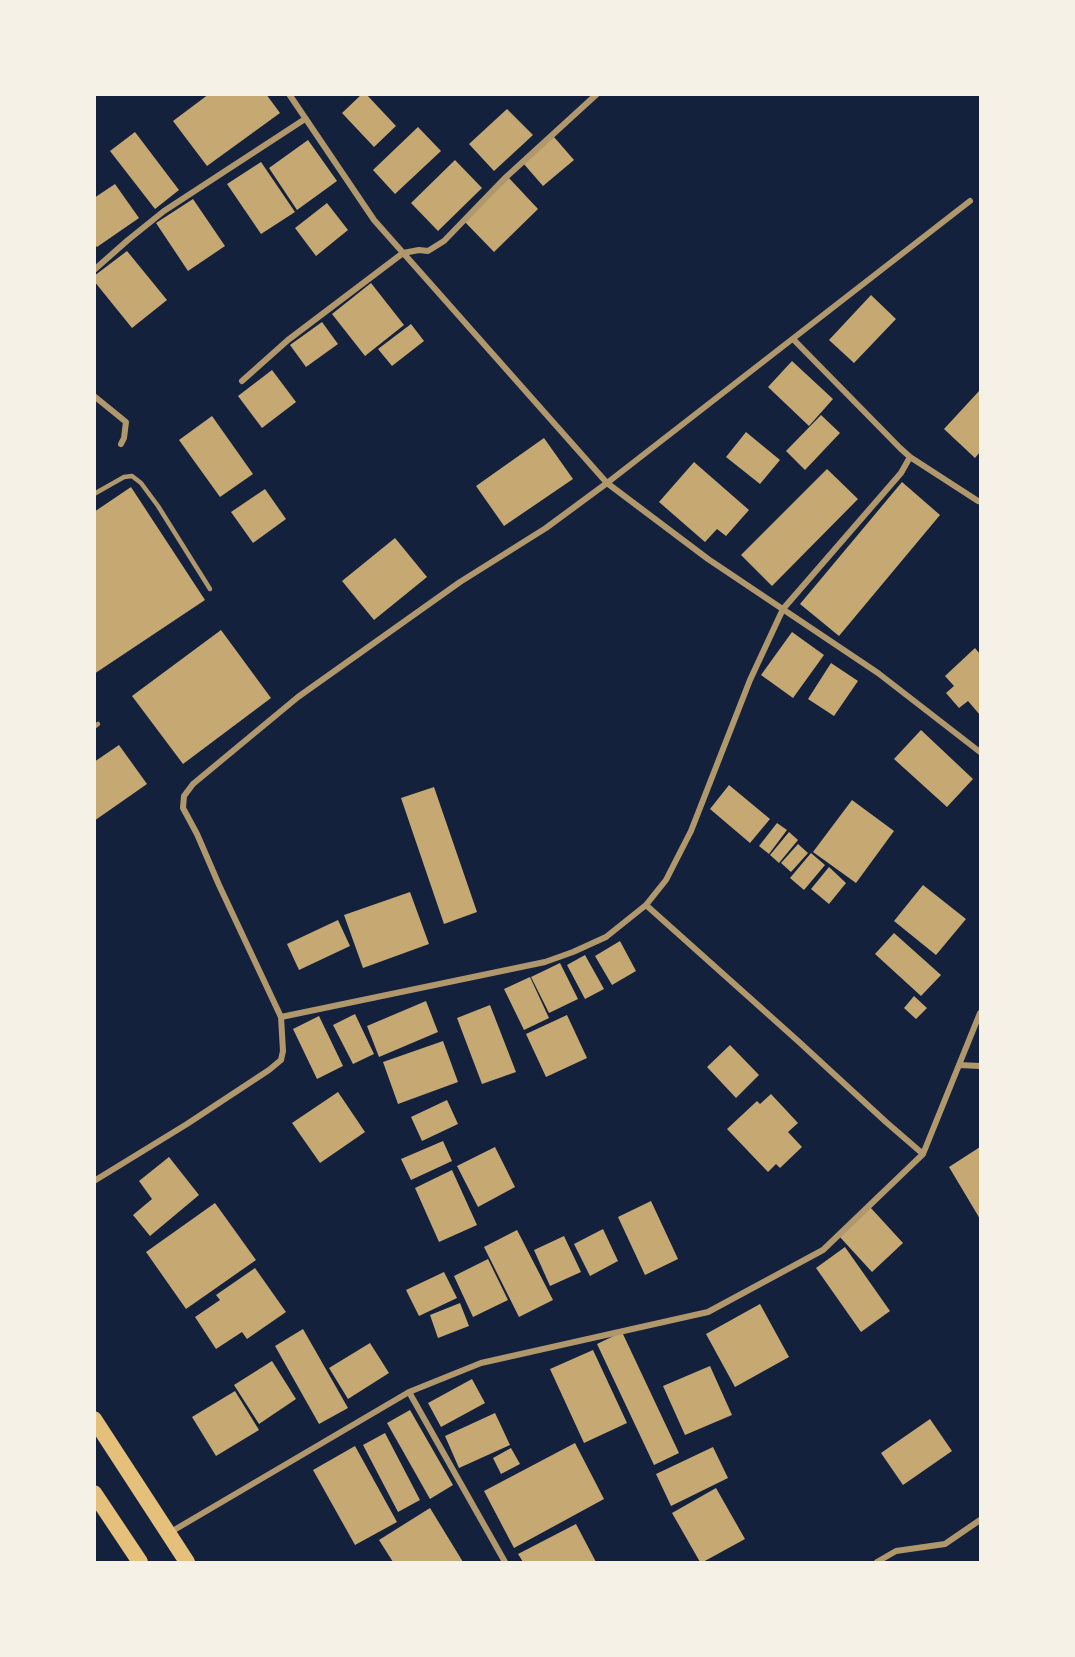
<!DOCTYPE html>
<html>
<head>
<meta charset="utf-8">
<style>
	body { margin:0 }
	#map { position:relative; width:1075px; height:1657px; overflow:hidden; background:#14213d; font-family:Karla,sans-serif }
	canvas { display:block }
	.frame { position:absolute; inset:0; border:96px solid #f6f1e7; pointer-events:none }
</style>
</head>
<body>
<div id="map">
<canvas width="1075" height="1657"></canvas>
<div class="frame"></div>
</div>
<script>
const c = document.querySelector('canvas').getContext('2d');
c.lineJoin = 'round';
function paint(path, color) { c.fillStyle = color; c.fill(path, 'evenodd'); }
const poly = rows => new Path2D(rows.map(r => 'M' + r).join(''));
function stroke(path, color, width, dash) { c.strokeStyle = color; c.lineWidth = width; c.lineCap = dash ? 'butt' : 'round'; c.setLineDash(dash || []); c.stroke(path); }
const building = poly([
	[209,94,266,94,280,113,207,166,173,121],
	[362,94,366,94,396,126,374,147,342,113],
	[507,109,533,135,494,171,469,144],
	[418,127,441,151,395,194,373,170],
	[135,132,179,190,155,209,110,151],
	[554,137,574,160,543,186,523,163],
	[308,140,337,181,297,210,269,168],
	[455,160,482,188,438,231,411,203],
	[261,162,295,212,261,234,227,184],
	[509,178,538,209,494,252,464,221],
	[115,184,139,218,97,247,94,244,94,198],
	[193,199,225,246,188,271,156,223],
	[327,203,348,230,316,256,295,228],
	[127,251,167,300,132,328,94,281,94,276],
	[371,283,404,325,365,356,332,314],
	[871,295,896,319,854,363,829,340],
	[322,322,338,344,306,367,290,345],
	[411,324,424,341,392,366,378,349],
	[792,361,833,399,809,426,768,387],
	[272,370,296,402,262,428,238,396],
	[980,390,980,452,975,458,944,429],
	[821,415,840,433,805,470,786,451],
	[212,416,253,474,220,497,179,440],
	[746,432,780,460,760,484,726,457],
	[544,438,573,479,504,526,476,486],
	[694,462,749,510,726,536,717,529,705,542,659,502],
	[827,469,858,499,772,586,741,555],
	[902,482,940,515,839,636,800,604],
	[131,487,205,600,94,674,94,512],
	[265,489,286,519,253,543,231,512],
	[395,538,427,577,374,620,342,581],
	[221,630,271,698,183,764,132,696],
	[792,632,824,655,793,698,761,675],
	[975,648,980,654,980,715,968,701,959,708,946,693,954,686,945,676],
	[831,663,858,681,834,716,808,699],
	[921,730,973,779,947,807,894,759],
	[119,745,147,784,94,821,94,762],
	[729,785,770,819,750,843,710,809],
	[434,787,477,912,444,924,401,798],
	[852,800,894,831,856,883,813,852],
	[777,823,787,830,769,854,759,846],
	[789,832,798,840,779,863,770,855],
	[798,844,808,853,791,872,781,863],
	[811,853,825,865,804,890,790,878],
	[829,867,846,883,829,904,811,889],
	[923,885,966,919,936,955,894,921],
	[410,892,429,944,363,968,344,915],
	[338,920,350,946,299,970,287,944],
	[894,933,941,975,921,996,875,954],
	[620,941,636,971,612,985,595,956],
	[585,955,604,989,585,999,567,965],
	[560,963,578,999,549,1013,531,977],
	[530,977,549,1018,524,1030,504,989],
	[914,996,927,1008,916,1019,904,1008],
	[426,1001,438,1032,379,1057,367,1026],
	[490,1005,516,1072,482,1084,457,1018],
	[355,1014,374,1054,353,1064,333,1025],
	[567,1015,587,1058,546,1077,526,1034],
	[319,1016,343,1066,317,1079,293,1029],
	[443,1041,458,1082,398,1104,383,1062],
	[730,1045,759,1075,736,1098,707,1067],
	[338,1092,365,1132,320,1163,292,1123],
	[771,1094,798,1123,788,1132,802,1147,780,1168,776,1164,768,1172,727,1129,757,1101,760,1104],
	[447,1100,458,1124,422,1141,411,1117],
	[443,1141,452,1161,411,1180,401,1159],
	[495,1147,515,1187,478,1207,457,1166],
	[980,1147,980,1219,949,1167],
	[169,1157,199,1195,150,1236,133,1215,152,1199,139,1181],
	[452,1170,477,1225,439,1242,415,1188],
	[651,1201,678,1259,645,1275,618,1217],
	[215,1203,256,1260,186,1309,146,1252],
	[870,1207,903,1243,872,1272,839,1236],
	[603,1229,618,1261,590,1276,574,1244],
	[517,1230,553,1300,519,1317,484,1247],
	[564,1236,581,1272,550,1286,534,1250],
	[845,1247,890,1311,861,1332,816,1268],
	[488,1259,508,1300,473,1317,454,1276],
	[255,1268,286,1312,247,1339,242,1332,216,1349,195,1317,220,1300,216,1295],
	[444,1272,457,1298,419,1316,406,1290],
	[460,1303,469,1326,438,1338,430,1315],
	[760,1304,789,1357,735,1387,706,1334],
	[303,1329,348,1408,319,1424,275,1346],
	[622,1332,679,1453,654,1465,597,1344],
	[370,1343,389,1373,348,1399,329,1368],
	[593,1350,627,1423,584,1443,550,1369],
	[272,1361,296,1399,259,1424,234,1385],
	[710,1366,732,1415,685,1435,663,1386],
	[472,1379,485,1403,441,1427,428,1403],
	[235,1391,259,1430,216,1456,192,1417],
	[410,1410,453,1485,430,1499,387,1423],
	[495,1413,510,1445,459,1468,445,1436],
	[930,1419,952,1451,903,1485,881,1453],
	[385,1433,420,1500,398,1512,363,1445],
	[575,1443,604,1499,514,1548,484,1491],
	[355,1446,397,1522,355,1545,313,1470],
	[713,1447,728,1478,671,1506,656,1474],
	[511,1448,520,1464,501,1474,493,1458],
	[716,1488,745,1539,703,1562,700,1562,672,1513],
	[430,1508,463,1562,393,1562,379,1540],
	[576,1524,596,1562,523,1562,518,1554]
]);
const service = poly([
	[94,494,124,477,132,476,141,483,158,506,210,589],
	[94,727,98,724]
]);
const minor = poly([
	[289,94,374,220,607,483,708,559,878,673,980,752],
	[94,270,128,240,164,211,305,119],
	[793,339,900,448,910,457,978,501],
	[242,381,288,340,403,253,419,250,428,251,444,241,504,179,597,94],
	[94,396,126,422,124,438,121,444],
	[646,905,798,1041,886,1122,923,1154],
	[281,1017,545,962,573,952,606,937,646,905,666,880,691,831,750,680,783,609,901,473,910,457],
	[959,1065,980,1066],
	[94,1181,187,1124,269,1070,281,1060,283,1051,281,1017,219,885,197,834,183,808,184,796,193,784,298,697,460,582,546,528,607,483,970,201],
	[409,1392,505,1562],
	[169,1533,409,1392,481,1363,708,1312,823,1250,923,1154,980,1013],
	[877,1562,896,1551,945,1544,980,1520]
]);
const trunk = poly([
	[94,1419,187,1562],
	[94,1493,140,1562]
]);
paint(building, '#c6a872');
stroke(service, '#b1986c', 4.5);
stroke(minor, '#b1986c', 6);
stroke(trunk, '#e5c07b', 16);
</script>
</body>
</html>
